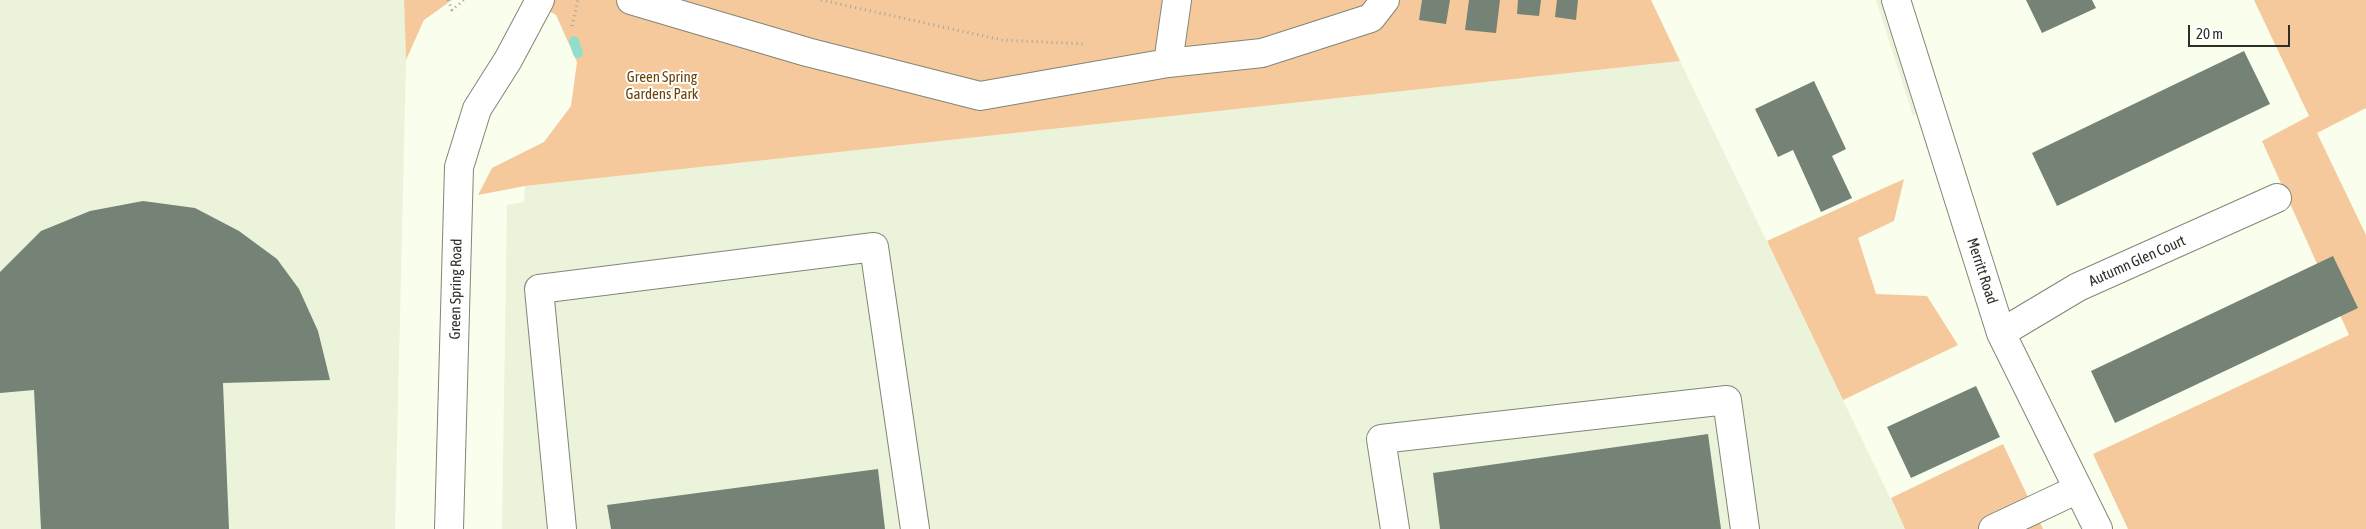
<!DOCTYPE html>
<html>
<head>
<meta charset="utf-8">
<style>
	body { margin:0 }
	#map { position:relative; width:2366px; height:529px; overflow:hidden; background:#f9feed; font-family:"Asap Condensed",sans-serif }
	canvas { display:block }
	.scale { position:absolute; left:2188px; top:25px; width:102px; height:22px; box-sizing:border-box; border:2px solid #2c2e27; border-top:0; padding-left:6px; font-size:15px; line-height:18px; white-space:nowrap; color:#2c2e27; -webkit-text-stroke:4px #fff; paint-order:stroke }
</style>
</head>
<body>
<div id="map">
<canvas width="2366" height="529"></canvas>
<div class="scale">20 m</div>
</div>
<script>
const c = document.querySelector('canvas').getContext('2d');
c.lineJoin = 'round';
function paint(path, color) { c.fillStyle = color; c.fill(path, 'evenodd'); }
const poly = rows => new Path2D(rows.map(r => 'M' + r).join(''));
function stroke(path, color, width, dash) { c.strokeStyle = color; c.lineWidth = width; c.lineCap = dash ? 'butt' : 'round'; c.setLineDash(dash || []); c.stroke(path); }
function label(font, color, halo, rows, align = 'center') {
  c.font = font + ' "Asap Condensed",sans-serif'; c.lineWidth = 4; c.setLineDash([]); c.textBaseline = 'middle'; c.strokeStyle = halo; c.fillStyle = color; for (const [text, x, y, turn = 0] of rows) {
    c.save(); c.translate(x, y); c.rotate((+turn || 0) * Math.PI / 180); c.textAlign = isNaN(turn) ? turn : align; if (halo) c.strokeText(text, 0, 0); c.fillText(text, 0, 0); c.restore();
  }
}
const built = poly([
	[0,0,404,0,406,60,395,529,0,529],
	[1876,0,1910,0,1943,102,1913,116],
	[1680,61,1905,529,502,529,507,205,524,202,525,186]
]);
const green = poly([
	[404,0,452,0,424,20,406,60],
	[530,0,1651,0,1680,61,525,186,478,195,492,168,544,142,571,106,577,62,556,15],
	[2254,0,2366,0,2366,108,2317,133,2366,235,2366,529,2128,529,2093,454,2349,335,2262,141,2309,116],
	[1904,179,1894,221,1858,238,1876,294,1927,296,1958,345,1843,400,1767,241],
	[2003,444,2043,529,1905,529,1891,498]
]);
const stream = poly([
	[574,41,578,53]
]);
const building = poly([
	[1422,0,1450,0,1446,24,1419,20],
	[1469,0,1500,0,1496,33,1465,30],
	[1518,0,1541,0,1539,16,1517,14],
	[1557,0,1578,0,1576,20,1555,17],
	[2026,0,2092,0,2096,8,2042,33],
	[2244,51,2270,104,2057,206,2032,153],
	[1814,81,1846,149,1832,156,1852,198,1821,212,1793,150,1778,157,1755,109],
	[143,201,195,208,239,231,277,259,299,289,318,331,330,380,223,383,229,529,41,529,34,390,0,393,0,272,41,231,90,211],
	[2333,256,2358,308,2115,423,2091,371],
	[1976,386,2000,437,1911,478,1887,427],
	[1708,434,1721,529,1440,529,1433,473],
	[878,469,885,529,611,529,607,505]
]);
const path = poly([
	[448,0,452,10,464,0],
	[821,0,1002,40,1085,44],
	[572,26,578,0]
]);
const minor = poly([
	[631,0,807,52,980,96,1168,63,1177,0],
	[1896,0,2001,333,2098,529],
	[1168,63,1262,53,1371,18,1385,0],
	[2001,333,2078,287,2277,198],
	[449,529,459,167,477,109,508,60,540,0],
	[562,529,539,289,874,247,915,529],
	[1395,529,1381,439,1727,400,1745,529],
	[1993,529,2078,489]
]);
const parkNames = [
	["Green Spring",662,77],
	["Gardens Park",662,94]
];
const streetNames = [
	["Autumn Glen Court",2137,261,-24],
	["Merritt Road",1982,271,72],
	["Green Spring Road",456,289,-89]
];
paint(built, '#ebf3da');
paint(green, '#f5c99c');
stroke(stream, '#91dfcb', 10);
paint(building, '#758276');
stroke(minor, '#818676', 30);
stroke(path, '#a2a599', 3, [1, 4]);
stroke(minor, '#fff', 28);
label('15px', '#6d4206', '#fff', parkNames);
label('15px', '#2c2e27', '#fff', streetNames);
</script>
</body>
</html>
